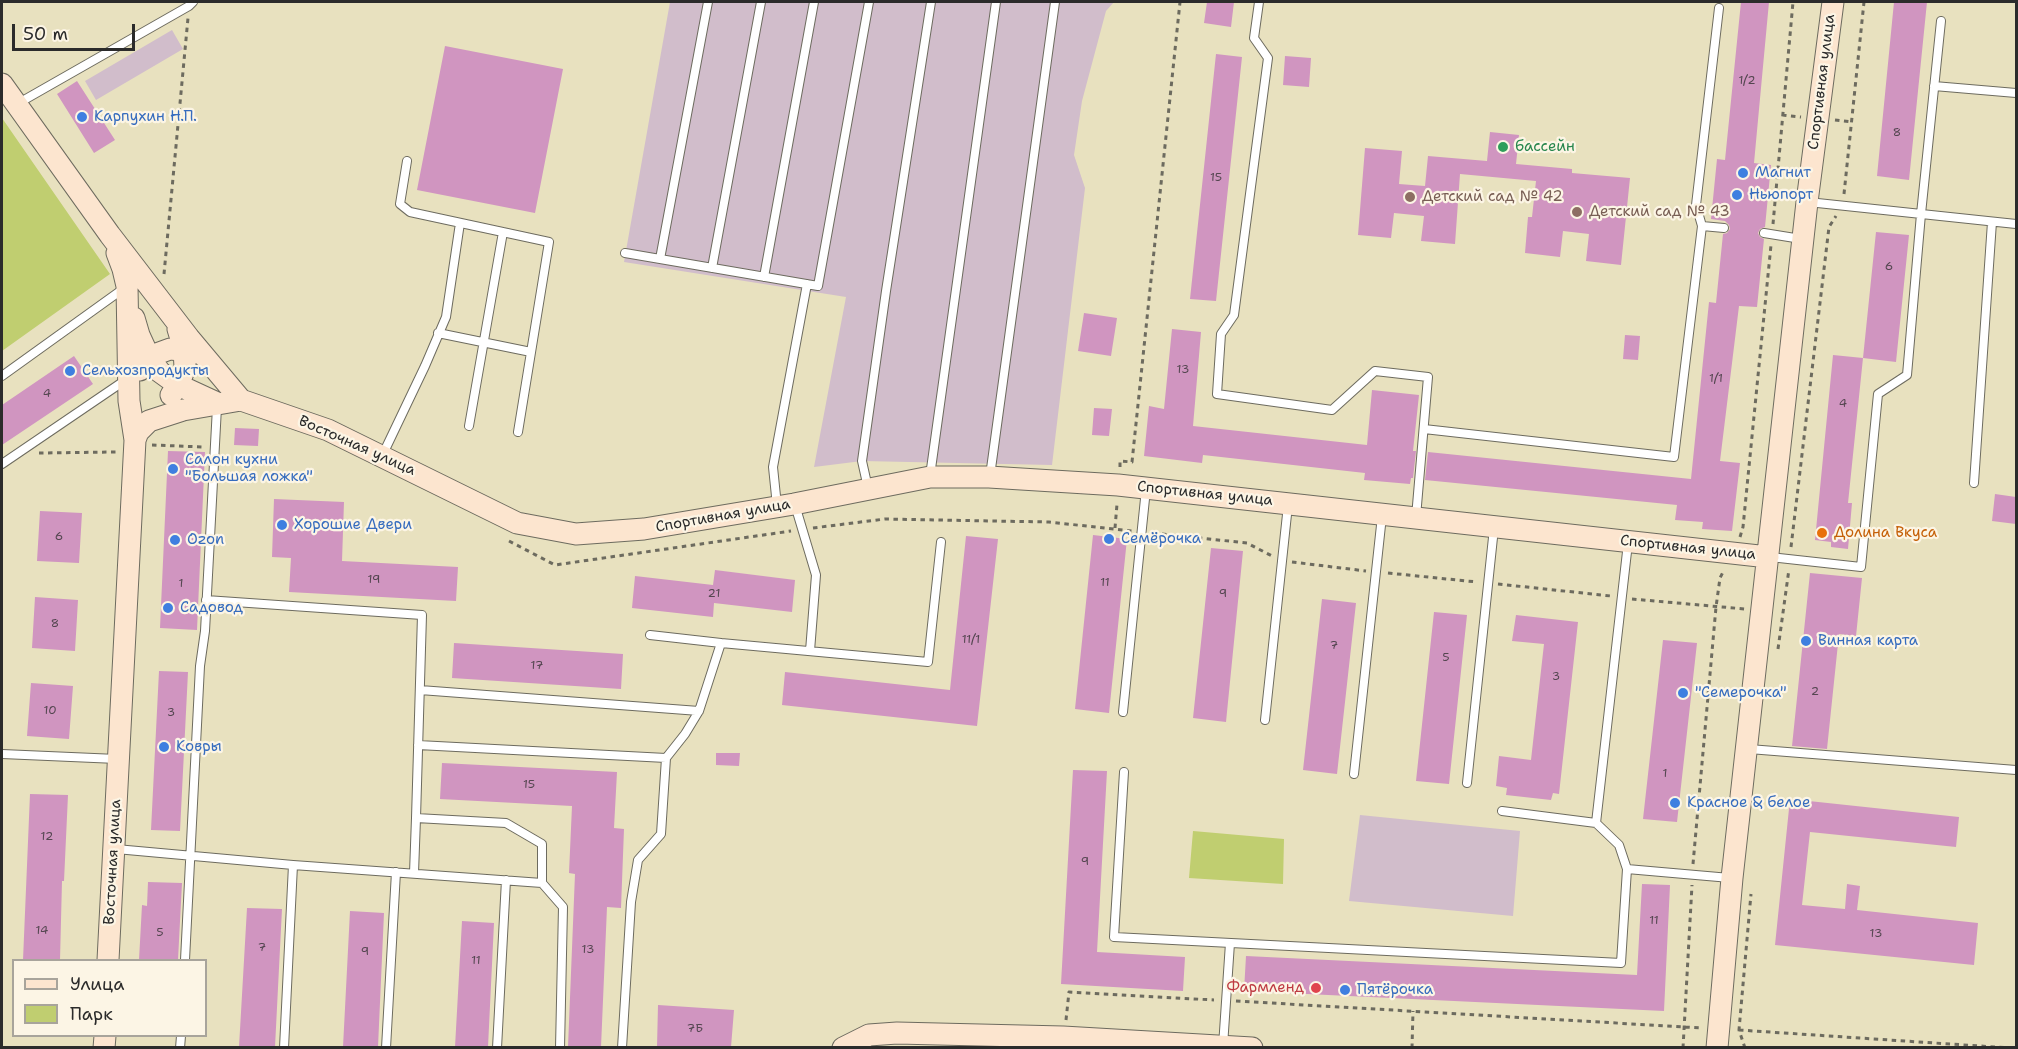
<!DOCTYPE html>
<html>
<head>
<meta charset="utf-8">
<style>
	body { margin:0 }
	#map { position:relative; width:2018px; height:1049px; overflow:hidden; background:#e8e1bf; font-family:"Shantell Sans",sans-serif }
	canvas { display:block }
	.frame { position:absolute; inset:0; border:3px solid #2b2b2b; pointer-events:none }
	.legend { position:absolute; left:12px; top:959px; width:195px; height:78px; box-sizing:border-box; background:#fcf5e5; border:2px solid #a8a49b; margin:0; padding:8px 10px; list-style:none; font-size:18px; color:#2b2b2b }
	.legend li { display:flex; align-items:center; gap:12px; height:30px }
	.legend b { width:30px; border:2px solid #a8a49b }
	.scale { position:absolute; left:12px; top:24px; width:123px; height:27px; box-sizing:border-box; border:3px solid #2b2b2b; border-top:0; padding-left:8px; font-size:18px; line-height:21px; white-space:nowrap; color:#2b2b2b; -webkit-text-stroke:4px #fcf5e5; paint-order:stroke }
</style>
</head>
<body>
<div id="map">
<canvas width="2018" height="1049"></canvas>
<div class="frame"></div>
<ul class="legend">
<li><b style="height:8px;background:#fce5cf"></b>Улица</li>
<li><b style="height:16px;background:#c0ce70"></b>Парк</li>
</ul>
<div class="scale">50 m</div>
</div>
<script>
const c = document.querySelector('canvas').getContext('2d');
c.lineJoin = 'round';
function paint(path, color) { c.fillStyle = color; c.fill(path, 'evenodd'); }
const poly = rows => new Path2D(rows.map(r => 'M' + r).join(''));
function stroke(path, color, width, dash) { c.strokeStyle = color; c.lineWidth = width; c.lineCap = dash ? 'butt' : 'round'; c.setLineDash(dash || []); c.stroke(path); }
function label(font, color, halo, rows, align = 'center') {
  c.font = font + ' "Shantell Sans",sans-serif'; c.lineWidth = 4.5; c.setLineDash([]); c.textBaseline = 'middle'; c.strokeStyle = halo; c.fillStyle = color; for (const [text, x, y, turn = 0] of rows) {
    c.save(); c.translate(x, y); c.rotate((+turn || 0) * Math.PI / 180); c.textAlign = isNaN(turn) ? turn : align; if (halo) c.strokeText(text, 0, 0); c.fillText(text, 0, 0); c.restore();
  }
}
const industrial = poly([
	[670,2,1114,2,1106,11,1082,101,1074,155,1085,188,1052,465,862,461,814,467,846,297,624,262],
	[172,30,183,49,96,100,85,81],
	[1360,815,1520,831,1513,916,1349,901]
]);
const green = poly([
	[2,118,110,274,2,351,2,117],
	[1193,831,1284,839,1283,884,1189,878]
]);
const building = poly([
	[1207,2,1234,2,1231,27,1204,23],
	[1741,2,1769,2,1754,163,1771,165,1765,227,1760,229,1758,233,1760,237,1764,239,1757,307,1739,306,1720,461,1740,463,1732,531,1702,529,1703,522,1675,520,1677,505,1425,480,1428,452,1691,479,1709,302,1716,303,1723,234,1727,233,1730,229,1729,225,1725,221,1711,219,1717,159,1725,160],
	[1894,2,1927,2,1909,180,1877,176],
	[445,46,563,69,535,213,417,190],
	[1216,54,1242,57,1216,301,1190,299],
	[1285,56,1311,58,1309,87,1283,85],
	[77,81,115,140,94,153,57,94],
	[1490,132,1519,135,1516,164,1572,169,1572,173,1630,178,1621,265,1586,261,1589,234,1563,231,1560,257,1525,253,1528,217,1532,217,1536,181,1460,174,1455,244,1421,241,1424,216,1394,213,1391,238,1358,235,1365,148,1402,151,1399,184,1425,186,1428,156,1487,161],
	[1876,232,1909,235,1896,362,1863,358],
	[1084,313,1117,318,1111,356,1078,351],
	[1172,329,1201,332,1193,426,1367,445,1372,390,1419,395,1413,451,1416,451,1413,478,1411,478,1410,484,1364,480,1365,473,1203,455,1202,463,1144,456,1149,406,1164,409],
	[1625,335,1640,336,1638,360,1623,359],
	[1833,355,1863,358,1848,503,1852,503,1848,549,1831,547,1831,542,1815,540],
	[74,356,93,384,2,445,2,405],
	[1094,408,1112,409,1109,436,1092,435],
	[235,428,259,429,258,446,234,445],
	[168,451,205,452,197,630,160,628],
	[1995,494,2016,497,2016,524,1992,521],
	[274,499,344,502,342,561,458,567,456,601,289,592,291,558,272,557],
	[40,511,82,513,79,563,37,561],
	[1093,535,1127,539,1109,713,1075,709],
	[966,536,998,539,977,726,782,705,785,672,950,690],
	[1211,548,1243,551,1226,722,1193,718],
	[715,570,795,580,792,612,714,603,713,617,632,608,635,576,713,585],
	[1810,573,1862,578,1856,636,1839,634,1827,749,1792,746],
	[35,597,78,600,75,651,32,648],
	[1322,599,1356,603,1337,774,1303,770],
	[1434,612,1467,615,1449,784,1416,781],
	[1516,615,1578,622,1559,794,1553,793,1551,800,1506,795,1507,788,1496,786,1499,756,1531,760,1544,644,1512,641],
	[1663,640,1697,643,1677,822,1643,819],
	[454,643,623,654,621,689,452,678],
	[159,671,188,672,180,831,151,830],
	[31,683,73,686,69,739,27,736],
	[716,753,740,753,739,766,716,765],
	[442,763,617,772,614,828,624,829,621,908,607,907,601,1047,568,1047,575,874,569,873,572,806,440,799],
	[1073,770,1107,771,1097,952,1185,957,1183,991,1061,984],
	[30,794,68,795,64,881,62,881,60,960,23,960],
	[1790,799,1959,817,1956,847,1810,832,1802,905,1845,909,1847,884,1860,886,1857,910,1978,923,1974,965,1775,945],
	[148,882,182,883,178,960,139,960,142,905,147,906],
	[1642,884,1670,885,1664,1011,1244,991,1246,956,1637,975],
	[247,908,282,909,275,1047,239,1047],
	[350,911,384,913,378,1047,343,1047],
	[462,921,494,923,488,1047,455,1047],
	[658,1005,734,1010,731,1047,657,1047]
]);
const path = poly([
	[1782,115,1801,117],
	[1835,120,1852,122],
	[1844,194,1864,2],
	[1773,224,1793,2],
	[164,274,188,18],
	[152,445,204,447],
	[39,453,116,452],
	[1120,467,1120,461,1132,462,1180,2],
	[813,528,885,519,1049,522,1132,531],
	[1115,528,1117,504],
	[1153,533,1247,543,1272,556],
	[1740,537,1743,527,1771,245],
	[509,541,555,565,791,531],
	[1791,547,1829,227,1836,216],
	[1292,562,1366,571],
	[1388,573,1477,582],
	[1498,584,1611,596],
	[1632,599,1745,609],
	[1778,649,1789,569],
	[1693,864,1716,607,1720,578,1724,570],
	[1236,1001,1702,1028],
	[1066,1020,1069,992,1214,1000],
	[1739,1030,2010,1048],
	[774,1048,775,1048],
	[1412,1048,1413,1011],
	[1683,1048,1692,885],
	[1745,1048,1739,1030,1751,894]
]);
const lane = poly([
	[1259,2,1254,38,1268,58,1234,315,1221,334,1217,394,1332,410,1375,371,1428,377,1416,517],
	[1934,86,2016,93],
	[17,104,189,6,193,2],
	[407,161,400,204,410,212,549,242,518,432],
	[1808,202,2016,224],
	[1702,226,1724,228],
	[1764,233,1801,239],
	[625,253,818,286,869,2],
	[660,259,708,2],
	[712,268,761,2],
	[764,277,814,2],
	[438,333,531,352],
	[2,376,123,289],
	[469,426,503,232],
	[1424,429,1674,457,1702,226,1696,205,1719,8],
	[383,454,425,366,446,317,460,223],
	[2,464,127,379],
	[930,476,996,2],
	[990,476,1055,2],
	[1974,483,1992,222],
	[868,488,862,461,886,291,931,2],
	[795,505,816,575,810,651],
	[777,506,773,467,807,284],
	[1770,557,1861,567,1878,394,1907,375,1921,214,1941,21],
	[206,600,422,615,416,818,506,823,542,844,542,883],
	[650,635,721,643],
	[420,690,699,711],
	[1123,712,1146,489],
	[1265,720,1288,505],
	[418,745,666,758,685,734,699,711,721,643,928,662,941,542],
	[1749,749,2016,770],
	[2,754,117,759],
	[1124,772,1114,937,1621,963,1627,869,1730,878],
	[1354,774,1382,516],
	[1467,783,1494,528],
	[1502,811,1596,823],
	[116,849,293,865,542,883,563,907,560,1048],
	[1627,869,1619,845,1596,823,1628,543],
	[414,873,416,818],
	[185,960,200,666,205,631,217,407],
	[1223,1046,1230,943],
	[180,1048,181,1036],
	[284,1048,293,865],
	[386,1048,396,872],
	[497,1048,506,880],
	[622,1048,631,902,638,860,661,834,666,758]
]);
const secondary = poly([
	[2,84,110,235,189,338,241,400,328,430,517,523,576,534,644,529,794,504,930,477,989,477,1118,485,1768,557],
	[117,253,123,269,127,286,129,401,135,440],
	[134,318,139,335,150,359,160,372,178,385,217,403],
	[140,370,150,359,159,353,170,349,192,351,197,353],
	[171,395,178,385,185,368,184,349,178,329],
	[108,960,135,440,138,432,149,421,183,410,241,400],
	[104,1048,105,1036],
	[843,1048,869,1035,897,1033,1063,1037,1252,1048],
	[1717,1048,1732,878,1807,202,1833,2]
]);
const markers = [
	[82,117,6,"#3f7fe0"],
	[1503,147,6,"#2e9e5b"],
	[1743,173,6,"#3f7fe0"],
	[1737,195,6,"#3f7fe0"],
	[1410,197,6,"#8d6e63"],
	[1577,212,6,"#8d6e63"],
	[70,371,6,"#3f7fe0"],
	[173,469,6,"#3f7fe0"],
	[282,525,6,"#3f7fe0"],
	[1822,533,6,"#e8710a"],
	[1109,539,6,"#3f7fe0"],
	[175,540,6,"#3f7fe0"],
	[168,608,6,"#3f7fe0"],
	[1806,641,6,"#3f7fe0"],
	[1683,693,6,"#3f7fe0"],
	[164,747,6,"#3f7fe0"],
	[1675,803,6,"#3f7fe0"],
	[1316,988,6,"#e0444e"],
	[1345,990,6,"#3f7fe0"]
];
const numberNames = [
	["1/2",1747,81],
	["8",1897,133],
	["15",1216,178],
	["6",1889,267],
	["13",1183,370],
	["1/1",1716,379],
	["4",47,394],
	["4",1843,404],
	["6",59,537],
	["19",374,580],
	["11",1105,583],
	["1",181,584],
	["21",714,594],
	["9",1223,594],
	["8",55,624],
	["11/1",971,640],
	["7",1334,646],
	["5",1446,658],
	["17",537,666],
	["3",1556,677],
	["2",1815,692],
	["10",50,711],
	["3",171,713],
	["1",1665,774],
	["15",529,785],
	["12",47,837],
	["9",1085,862],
	["11",1654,921],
	["14",42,931],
	["5",160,933],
	["13",1876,934],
	["7",262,948],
	["13",588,950],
	["9",365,952],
	["11",476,961],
	["7Б",695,1029]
];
const streetNames = [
	["Спортивная улица",1822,82,-83],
	["Восточная улица",357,446,24],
	["Спортивная улица",1205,494,6],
	["Спортивная улица",723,516,-10],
	["Спортивная улица",1688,548,6],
	["Восточная улица",113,862,-87]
];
const shopNames = [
	["Карпухин Н.П.",94,117],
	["Магнит",1755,173],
	["Ньюпорт",1749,195],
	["Сельхозпродукты",82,371],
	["Салон кухни",185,460],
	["\"Большая ложка\"",185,477],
	["Хорошие Двери",294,525],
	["Семёрочка",1121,539],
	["Ozon",187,540],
	["Садовод",180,608],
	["Винная карта",1818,641],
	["\"Семерочка\"",1695,693],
	["Ковры",176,747],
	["Красное & белое",1687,803],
	["Пятёрочка",1357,990]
];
const leisureNames = [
	["бассейн",1515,147]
];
const educationNames = [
	["Детский сад № 42",1422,197],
	["Детский сад № 43",1589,212]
];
const foodNames = [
	["Долина Вкуса",1834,533]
];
const healthNames = [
	["Фармленд",1304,988]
];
paint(industrial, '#d1bdcb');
paint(green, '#c0ce70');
paint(building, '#d095c0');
stroke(lane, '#6d6b5f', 10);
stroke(secondary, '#6d6b5f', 23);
stroke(path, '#6d6b5f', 3, [4.5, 4.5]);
stroke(lane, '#fff', 8);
stroke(secondary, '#fce5cf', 21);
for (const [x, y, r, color] of markers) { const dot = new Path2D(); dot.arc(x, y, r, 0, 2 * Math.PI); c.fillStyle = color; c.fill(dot); stroke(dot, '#fcf5e5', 2); }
label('12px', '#544650', null, numberNames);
label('15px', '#2b2b2b', '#fcf5e5', streetNames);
label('15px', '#366cbe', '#fcf5e5', shopNames, 'left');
label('15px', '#27864d', '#fcf5e5', leisureNames, 'left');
label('15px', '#785e54', '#fcf5e5', educationNames, 'left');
label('15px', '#c56008', '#fcf5e5', foodNames, 'left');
label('15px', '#be3a42', '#fcf5e5', healthNames, 'right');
</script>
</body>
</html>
